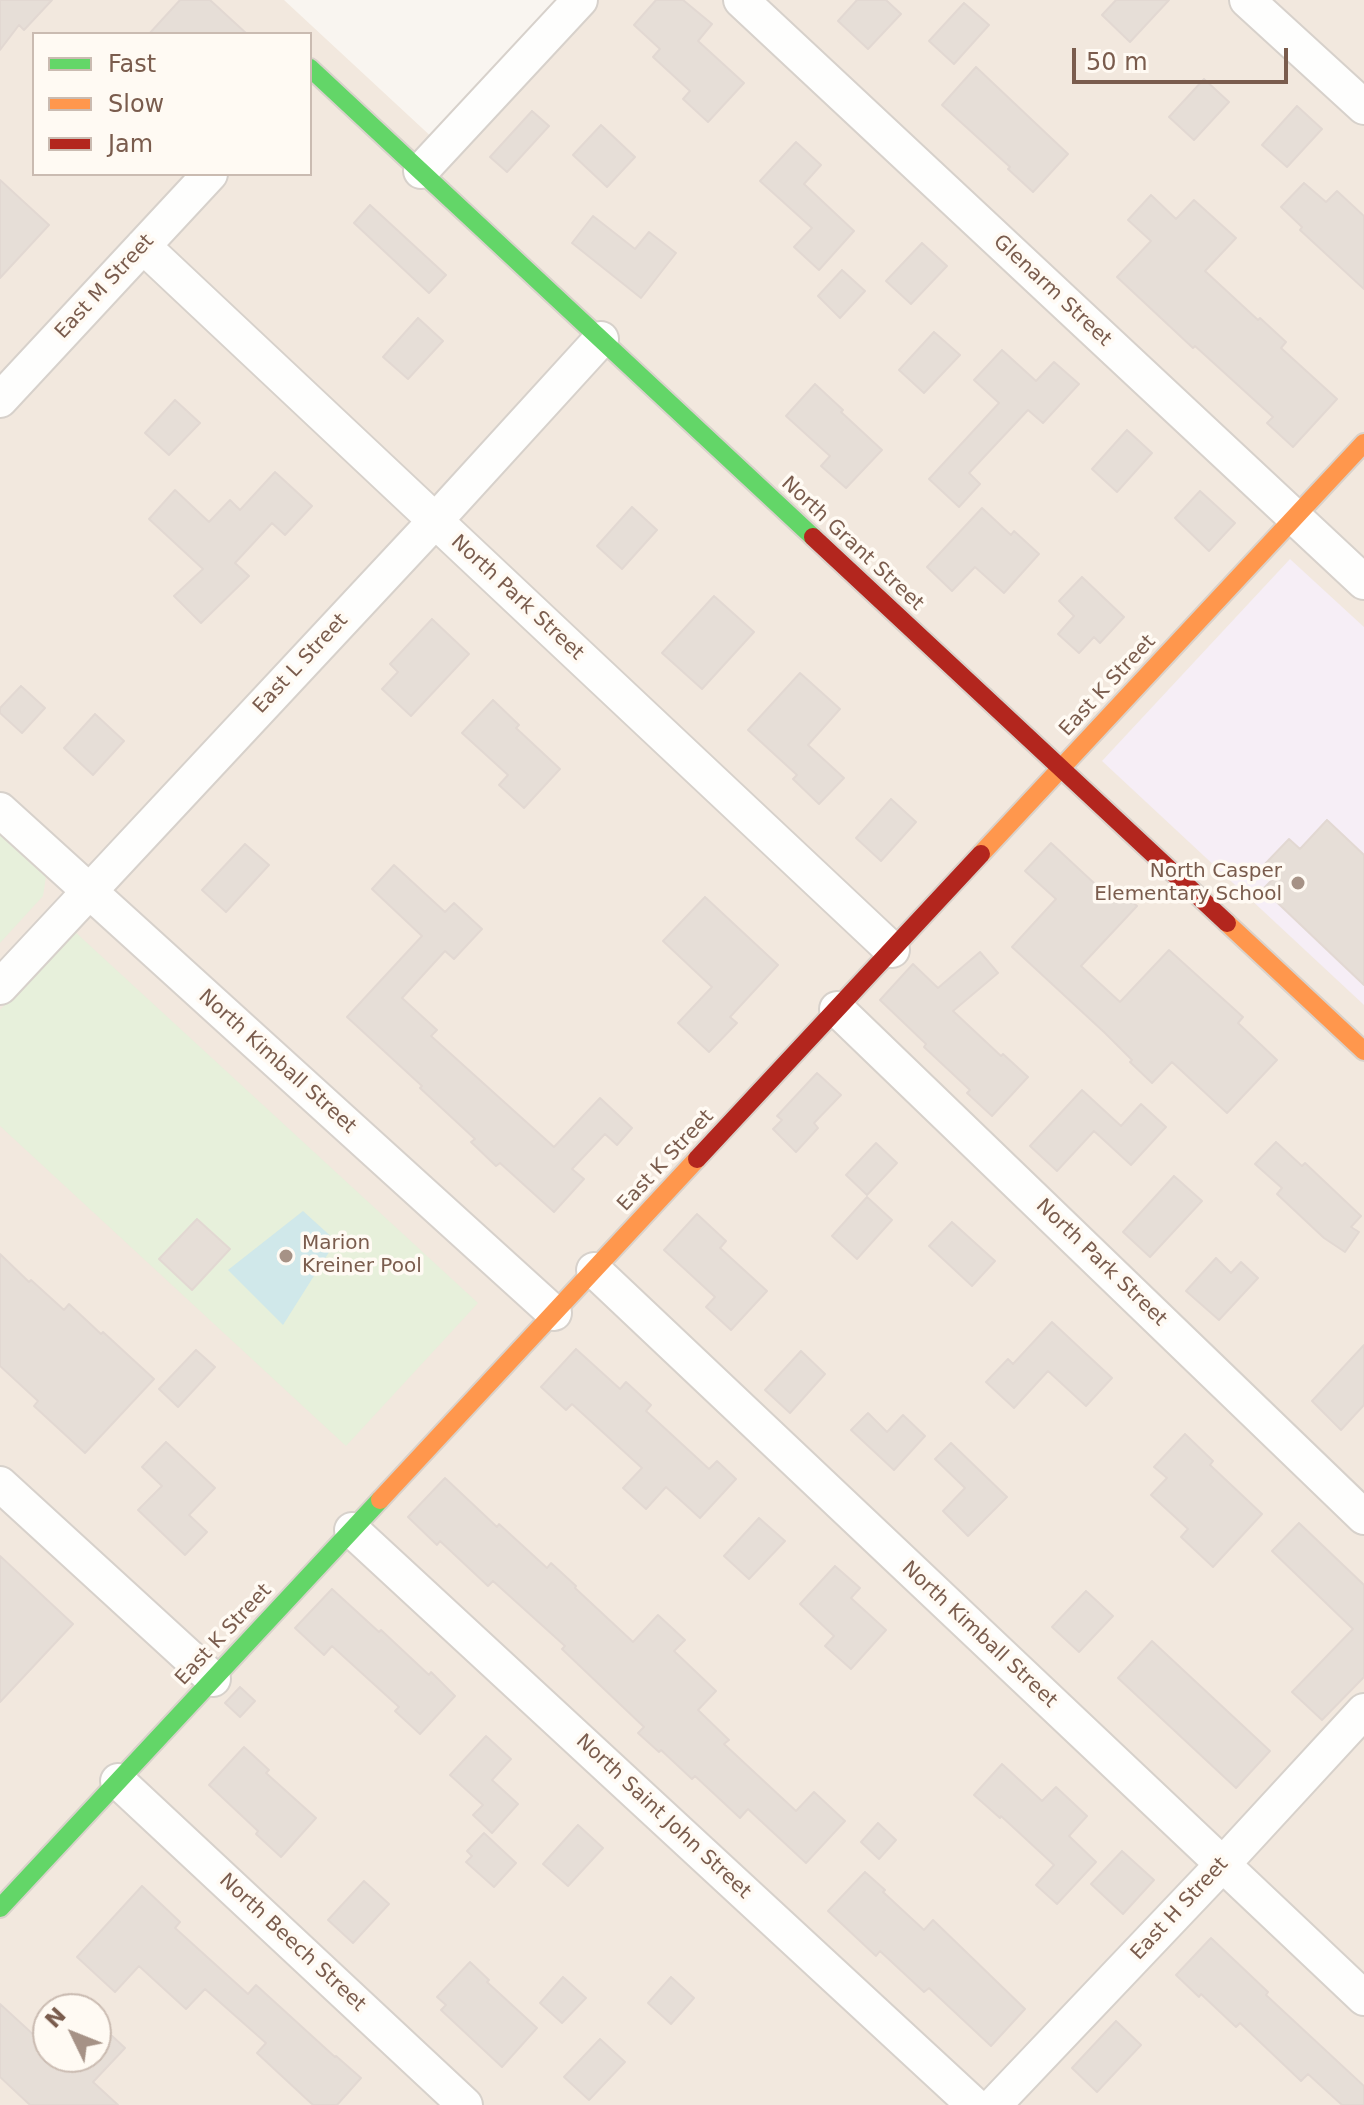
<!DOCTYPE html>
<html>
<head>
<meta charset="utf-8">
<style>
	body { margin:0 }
	#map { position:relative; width:1364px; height:2105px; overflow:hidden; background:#f9f5f0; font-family:"DejaVu Sans",sans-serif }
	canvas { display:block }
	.legend { position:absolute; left:32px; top:32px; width:280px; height:144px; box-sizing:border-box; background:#fffaf3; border:2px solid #cabbb1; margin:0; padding:10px 14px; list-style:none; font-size:24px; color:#7a5c4d }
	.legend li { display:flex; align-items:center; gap:16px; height:40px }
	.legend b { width:40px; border:2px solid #cabbb1 }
	.north { position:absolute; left:32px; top:1993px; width:80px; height:80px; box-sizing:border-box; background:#fffaf3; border:2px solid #cabbb1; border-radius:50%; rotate:313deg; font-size:22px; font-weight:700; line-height:32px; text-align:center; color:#7a5c4d }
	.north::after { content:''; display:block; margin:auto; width:28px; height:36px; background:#a69286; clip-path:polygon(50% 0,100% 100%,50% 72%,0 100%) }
	.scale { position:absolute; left:1072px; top:48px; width:216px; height:36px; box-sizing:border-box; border:4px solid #7a5c4d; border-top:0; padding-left:10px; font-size:24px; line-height:28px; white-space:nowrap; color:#7a5c4d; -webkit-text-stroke:6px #fffaf3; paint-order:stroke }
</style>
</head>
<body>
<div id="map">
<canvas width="1364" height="2105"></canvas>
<ul class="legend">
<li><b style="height:10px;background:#63d668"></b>Fast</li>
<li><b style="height:10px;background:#ff974d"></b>Slow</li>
<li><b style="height:10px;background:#b3261e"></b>Jam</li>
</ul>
<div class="north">N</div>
<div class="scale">50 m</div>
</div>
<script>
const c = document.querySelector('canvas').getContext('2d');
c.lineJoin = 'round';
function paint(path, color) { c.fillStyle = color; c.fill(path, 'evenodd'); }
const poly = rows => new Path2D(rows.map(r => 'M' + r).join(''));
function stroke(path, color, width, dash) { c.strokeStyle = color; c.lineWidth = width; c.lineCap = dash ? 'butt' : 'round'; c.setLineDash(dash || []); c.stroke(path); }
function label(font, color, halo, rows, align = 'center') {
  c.font = font + ' "DejaVu Sans",sans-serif'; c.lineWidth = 7; c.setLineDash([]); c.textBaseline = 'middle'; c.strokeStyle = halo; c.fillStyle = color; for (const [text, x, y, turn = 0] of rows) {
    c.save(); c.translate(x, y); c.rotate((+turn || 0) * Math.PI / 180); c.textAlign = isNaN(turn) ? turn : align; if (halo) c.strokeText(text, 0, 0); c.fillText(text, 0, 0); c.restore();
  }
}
const residential = poly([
	[0,0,284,0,450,154,595,0,1364,0,1364,2105,0,2105],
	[34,34,310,34,310,174,34,174],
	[48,2009,96,2009,96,2057,48,2057]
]);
const education = poly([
	[1290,559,1364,627,1364,1005,1102,761]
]);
const green = poly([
	[0,829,47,870,43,896,0,943],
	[73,930,478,1303,346,1446,0,1126,0,1010]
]);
const water = poly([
	[303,1211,336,1241,283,1325,228,1270]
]);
const building = poly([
	[0,0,52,0,24,30,19,25,0,50,0,0],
	[180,0,210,0,247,34,149,34,180,0],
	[656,0,683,0,712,24,698,41,744,83,708,122,683,99,690,91,653,57,660,49,634,25,656,0],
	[857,0,886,0,901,14,868,49,838,21,857,0],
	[1116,0,1169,0,1130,42,1102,15,1116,0],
	[964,3,989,25,954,64,929,41,964,3],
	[976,67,1068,154,1033,192,1008,169,1010,167,942,105,976,67],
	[1204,79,1229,102,1194,140,1169,117,1204,79],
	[1297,106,1322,129,1287,167,1262,145,1297,106],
	[532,111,549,126,507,172,490,157,532,111],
	[601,125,635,157,607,187,573,155,601,125],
	[796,142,821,165,804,184,854,231,819,270,794,247,812,228,760,181,796,142],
	[0,180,49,225,0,278,0,180],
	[1304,183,1326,202,1337,191,1364,216,1364,289,1300,230,1302,227,1281,207,1304,183],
	[1151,195,1176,219,1194,200,1236,238,1205,271,1258,320,1260,318,1286,342,1281,348,1337,399,1293,447,1267,423,1273,417,1195,346,1193,348,1117,277,1151,241,1128,220,1151,195],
	[370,205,446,275,429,293,354,223,370,205],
	[593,216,635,249,649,232,676,253,641,298,572,243,593,216],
	[922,243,947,266,911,304,886,281,922,243],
	[842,270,865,291,840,318,818,296,842,270],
	[418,318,443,341,408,379,383,357,418,318],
	[934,332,960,355,924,393,899,370,934,332],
	[1002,350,1036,381,1054,362,1079,384,1043,423,1028,410,969,473,980,484,959,507,929,479,999,403,974,380,1002,350],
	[815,384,843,410,841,412,882,450,846,488,821,466,830,456,786,416,815,384],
	[175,400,200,423,169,455,145,433,175,400],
	[1127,430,1152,453,1117,492,1092,469,1127,430],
	[275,472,312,506,285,535,272,523,235,563,249,576,201,623,174,596,203,569,149,519,175,490,209,522,230,500,240,510,275,472],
	[1200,491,1235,523,1209,551,1175,518,1200,491],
	[632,507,657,530,622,569,597,546,632,507],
	[982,508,1011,535,1014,531,1039,554,1004,593,975,567,952,591,927,567,982,508],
	[1082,577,1124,617,1100,643,1094,637,1079,653,1058,634,1074,616,1059,601,1082,577],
	[714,596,754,632,702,689,662,653,714,596],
	[432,619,469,654,411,716,382,689,398,672,390,664,432,619],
	[800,673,840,709,808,745,844,778,819,804,793,779,797,775,748,730,800,673],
	[21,686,45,708,22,733,0,713,0,708,21,686],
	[493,700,519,725,516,728,560,769,524,808,499,785,508,775,462,733,493,700],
	[95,714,124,741,93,775,64,748,95,714],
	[891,799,916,822,881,861,856,838,891,799],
	[1327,820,1364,855,1364,985,1263,889,1277,875,1265,864,1289,839,1300,849,1327,820],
	[1051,843,1109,897,1117,888,1137,906,1081,966,1120,1002,1169,950,1243,1017,1238,1023,1277,1060,1227,1113,1172,1062,1152,1083,1130,1062,1132,1060,1105,1033,1012,947,1056,899,1025,871,1051,843],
	[245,844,269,865,226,912,202,890,245,844],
	[394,865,445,912,454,903,482,929,454,959,445,951,402,998,437,1030,431,1036,554,1147,600,1098,632,1128,617,1145,605,1134,572,1169,584,1179,554,1212,500,1163,496,1166,471,1142,475,1139,420,1088,422,1086,347,1017,422,936,372,889,394,865],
	[705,897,778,965,730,1017,737,1023,709,1052,678,1023,712,987,663,941,705,897],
	[980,952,998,973,953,1011,1001,1056,1003,1054,1028,1077,992,1116,967,1093,970,1090,924,1047,926,1044,880,1000,913,964,938,988,980,952],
	[817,1073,841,1095,814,1123,818,1128,796,1152,773,1129,782,1120,777,1116,817,1073],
	[1082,1090,1121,1126,1141,1104,1166,1127,1131,1165,1094,1131,1057,1171,1030,1146,1082,1090],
	[1276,1142,1302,1166,1305,1163,1361,1216,1351,1227,1359,1232,1345,1252,1324,1238,1277,1194,1282,1188,1255,1164,1276,1142],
	[876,1143,897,1163,867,1195,846,1175,876,1143],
	[1174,1176,1202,1201,1150,1257,1123,1232,1174,1176],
	[867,1197,892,1220,857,1259,832,1236,867,1197],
	[697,1214,726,1241,720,1248,767,1291,731,1330,706,1307,715,1297,664,1250,697,1214],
	[197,1219,230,1249,192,1290,159,1259,197,1219],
	[952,1222,995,1261,972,1286,929,1246,952,1222],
	[0,1254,29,1282,31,1280,64,1310,69,1304,101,1334,103,1332,154,1379,85,1453,34,1406,38,1401,0,1366,0,1254],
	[1216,1258,1231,1273,1241,1262,1258,1278,1219,1320,1186,1291,1216,1258],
	[1052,1322,1112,1378,1086,1406,1048,1371,1014,1408,986,1382,1008,1359,1013,1364,1052,1322],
	[1364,1345,1364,1405,1341,1430,1312,1401,1364,1345],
	[576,1349,620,1389,626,1382,651,1405,646,1411,709,1469,717,1461,736,1479,700,1518,666,1487,646,1509,623,1488,642,1468,572,1404,566,1410,541,1387,576,1349],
	[196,1350,215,1367,178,1407,159,1389,196,1350],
	[801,1351,825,1374,790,1413,765,1390,801,1351],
	[868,1413,887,1432,903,1415,925,1436,894,1470,851,1430,868,1413],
	[1185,1434,1213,1461,1210,1465,1262,1514,1213,1567,1181,1537,1188,1529,1151,1495,1167,1478,1154,1467,1185,1434],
	[166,1442,215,1488,189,1515,207,1532,185,1555,138,1510,162,1486,142,1467,166,1442],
	[951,1443,1007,1497,968,1536,943,1511,965,1488,935,1459,951,1443],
	[445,1478,497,1527,499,1524,547,1568,551,1563,576,1586,575,1588,633,1642,658,1615,685,1640,674,1651,716,1691,698,1710,729,1740,724,1744,796,1811,814,1792,845,1821,806,1863,748,1809,740,1818,695,1776,692,1779,661,1750,659,1752,638,1733,644,1727,562,1649,565,1646,493,1581,488,1586,440,1541,437,1545,408,1517,445,1478],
	[759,1518,785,1541,749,1579,724,1556,759,1518],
	[1299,1523,1364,1585,1364,1677,1322,1720,1292,1692,1353,1629,1272,1551,1299,1523],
	[0,1556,73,1624,0,1702,0,1556],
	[835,1566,860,1588,851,1598,886,1630,851,1669,825,1646,834,1636,800,1604,835,1566],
	[332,1589,379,1632,381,1630,429,1675,431,1672,455,1696,420,1734,395,1711,399,1707,332,1646,324,1655,295,1628,332,1589],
	[1086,1591,1113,1616,1079,1652,1052,1627,1086,1591],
	[1152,1641,1270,1751,1236,1788,1118,1678,1152,1641],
	[240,1687,255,1701,240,1717,225,1703,240,1687],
	[486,1736,511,1759,492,1780,518,1804,492,1833,473,1815,483,1805,450,1775,486,1736],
	[244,1747,269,1770,266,1773,316,1818,281,1857,256,1834,258,1831,209,1785,244,1747],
	[1002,1764,1042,1801,1056,1787,1087,1816,1069,1836,1096,1862,1057,1904,1036,1885,1054,1865,1001,1816,1000,1818,974,1795,1002,1764],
	[878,1823,896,1840,879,1859,861,1842,878,1823],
	[578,1825,603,1848,568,1886,543,1864,578,1825],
	[484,1833,516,1863,494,1887,466,1862,472,1856,467,1851,484,1833],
	[1122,1851,1154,1880,1123,1914,1091,1884,1122,1851],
	[865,1872,885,1890,883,1892,924,1930,933,1920,1025,2009,991,2046,929,1988,924,1992,880,1951,876,1956,828,1911,865,1872],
	[364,1881,389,1904,353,1943,328,1920,364,1881],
	[142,1886,180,1922,175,1928,248,1994,256,1985,335,2057,336,2056,361,2078,337,2105,313,2105,257,2053,266,2043,205,1989,186,2009,139,1966,115,1992,77,1957,142,1886],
	[1211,1938,1268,1992,1266,1995,1364,2086,1364,2105,1342,2105,1308,2074,1301,2081,1240,2023,1236,2027,1201,1994,1199,1997,1176,1975,1211,1938],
	[470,1962,489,1980,487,1982,537,2028,502,2067,441,2010,446,2005,437,1997,470,1962],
	[563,1977,586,1998,562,2023,540,2003,563,1977],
	[671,1977,694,1998,671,2024,648,2003,671,1977],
	[0,2004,48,2048,48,2057,96,2057,96,2021,125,2048,93,2082,118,2105,30,2105,0,2077,0,2004],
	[1116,2021,1141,2045,1097,2092,1072,2068,1116,2021],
	[600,2039,625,2062,589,2100,564,2077,600,2039]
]);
const street = poly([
	[741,0,1364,582],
	[1247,0,1364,107],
	[421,171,580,0],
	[143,246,892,950],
	[0,400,210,174],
	[0,810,554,1313],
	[0,987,435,521,601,339],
	[837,1009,1364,1517],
	[594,1270,1364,1998],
	[0,1484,213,1679],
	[352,1530,974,2105],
	[118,1781,465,2105],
	[994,2105,1222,1865,1364,1711]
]);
const fast = poly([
	[310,68,813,537],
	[0,1908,380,1500]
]);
const slow = poly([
	[981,854,1364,443],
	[1227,923,1364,1051],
	[380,1500,697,1159]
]);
const jam = poly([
	[813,537,1227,923],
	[697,1159,981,854]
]);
const markers = [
	[1298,883,8,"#a69286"],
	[286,1256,8,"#a69286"]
];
const streetNames = [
	["East M Street",105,287,-47],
	["Glenarm Street",1052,291,43],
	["North Grant Street",852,544,43],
	["North Park Street",517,598,43],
	["East L Street",301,664,-47],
	["East K Street",1108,686,-47],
	["North Kimball Street",277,1062,42],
	["East K Street",666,1161,-47],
	["North Park Street",1101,1263,44],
	["East K Street",224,1635,-47],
	["North Kimball Street",979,1635,43],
	["North Saint John Street",663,1817,43],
	["East H Street",1180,1909,-47],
	["North Beech Street",292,1943,43]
];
const poiNames = [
	["North Casper",1282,872],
	["Elementary School",1282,895],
	["Marion",302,1244,"left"],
	["Kreiner Pool",302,1267,"left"]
];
paint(residential, '#f2e8de');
paint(education, '#f6eef6');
paint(green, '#e7f0db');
paint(water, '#d0e8ea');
paint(building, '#e6ded7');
stroke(building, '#e2d8d2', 2);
stroke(street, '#d7d1cb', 38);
stroke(fast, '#d9d2cb', 22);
stroke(slow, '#d9d2cb', 22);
stroke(jam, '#d9d2cb', 22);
stroke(street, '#fefefd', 34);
stroke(fast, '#63d668', 18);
stroke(slow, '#ff974d', 18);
stroke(jam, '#b3261e', 18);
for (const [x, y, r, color] of markers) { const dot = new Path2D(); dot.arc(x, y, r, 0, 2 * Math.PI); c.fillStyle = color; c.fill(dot); stroke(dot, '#fffaf3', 3); }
label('20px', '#7a5c4d', '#fffaf3', streetNames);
label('20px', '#7a5c4d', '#fffaf3', poiNames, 'right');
</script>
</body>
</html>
